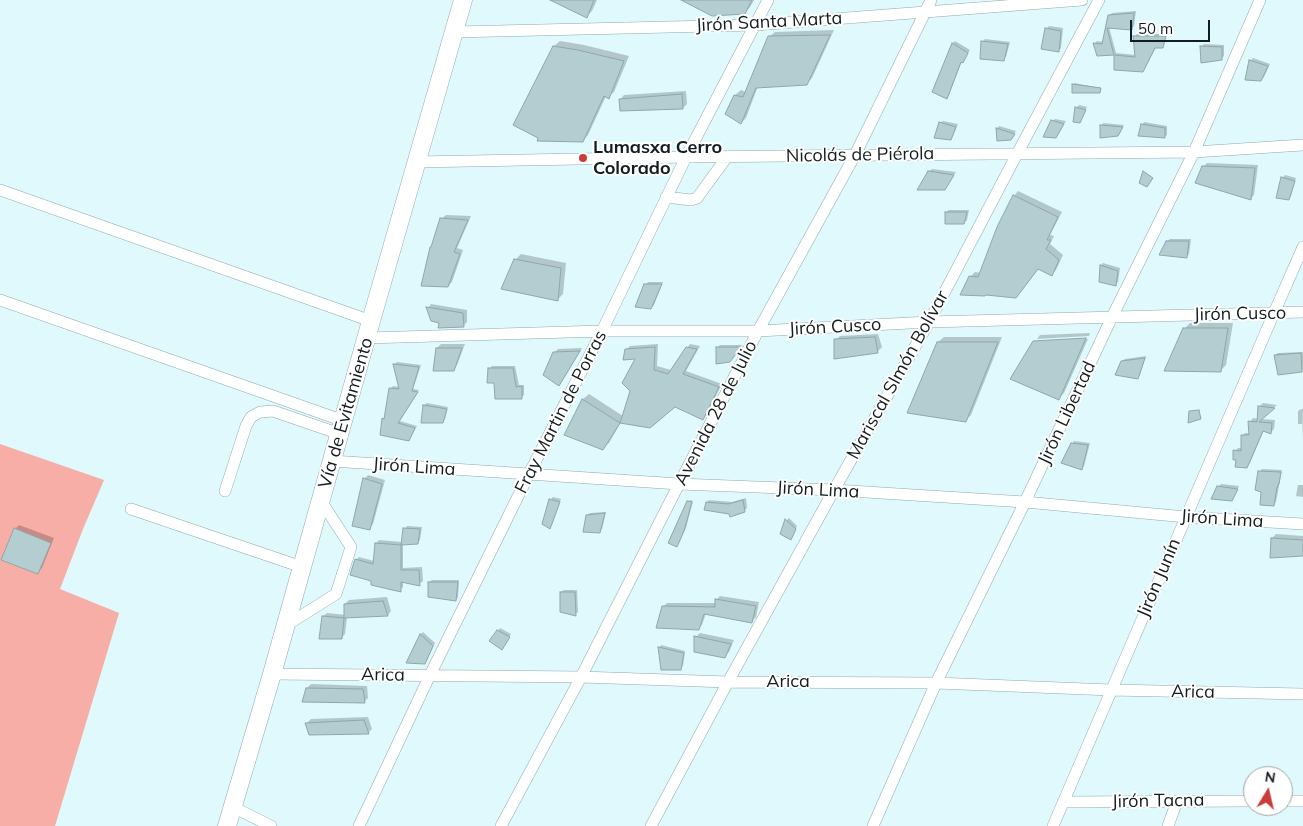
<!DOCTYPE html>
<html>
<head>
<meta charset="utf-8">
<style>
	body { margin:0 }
	#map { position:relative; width:1303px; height:826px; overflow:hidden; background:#dff9fc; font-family:Mulish,sans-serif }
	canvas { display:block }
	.north { position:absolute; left:1243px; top:766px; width:50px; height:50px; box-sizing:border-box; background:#fff; border:1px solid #a1a4a5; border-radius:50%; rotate:9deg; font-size:14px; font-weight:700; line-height:20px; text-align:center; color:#131c1e }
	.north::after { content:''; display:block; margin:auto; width:18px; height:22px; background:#ca3b3a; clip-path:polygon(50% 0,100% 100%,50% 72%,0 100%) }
	.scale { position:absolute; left:1130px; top:20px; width:80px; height:22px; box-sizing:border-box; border:2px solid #131c1e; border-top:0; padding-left:6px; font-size:15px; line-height:18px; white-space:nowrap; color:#131c1e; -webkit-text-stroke:4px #fff; paint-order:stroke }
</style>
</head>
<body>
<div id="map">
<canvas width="1303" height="826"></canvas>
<div class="north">N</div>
<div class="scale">50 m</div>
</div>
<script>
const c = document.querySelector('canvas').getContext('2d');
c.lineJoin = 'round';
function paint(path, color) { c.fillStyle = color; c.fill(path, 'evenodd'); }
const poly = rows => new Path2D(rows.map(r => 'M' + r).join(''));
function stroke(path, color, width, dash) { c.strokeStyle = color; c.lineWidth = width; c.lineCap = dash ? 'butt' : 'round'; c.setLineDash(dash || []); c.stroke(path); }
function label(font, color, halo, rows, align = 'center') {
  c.font = font + ' Mulish,sans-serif'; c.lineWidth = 4; c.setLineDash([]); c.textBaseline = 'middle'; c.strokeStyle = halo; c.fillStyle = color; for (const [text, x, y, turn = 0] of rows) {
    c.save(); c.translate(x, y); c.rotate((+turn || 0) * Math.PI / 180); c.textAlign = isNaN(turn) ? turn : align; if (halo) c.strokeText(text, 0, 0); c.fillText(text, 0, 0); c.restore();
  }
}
const green = poly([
	[0,444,104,480,83,529,60,589,119,613,55,826,0,826]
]);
const shadow = poly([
	[553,0,597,0,592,11,587,16],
	[691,0,754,0,750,7,745,13],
	[1136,11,1134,26,1131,29,1109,27,1116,53,1136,55,1135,36,1137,34,1165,34,1162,46,1156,47,1145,68,1116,68,1115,54,1098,55,1095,43,1097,41,1104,42,1109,16,1112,13],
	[1049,26,1063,28,1061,48,1058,51,1046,29],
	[834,30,812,78,806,84,758,86,746,118,741,123,727,114,735,95,741,90,746,92,769,37,775,32],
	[985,39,1010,42,1006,57,1003,59,983,41],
	[560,41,584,45,629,56,614,92,608,97,606,96,588,135,582,141,554,46],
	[955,41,970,50,965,59,962,61,949,95,947,98,953,43],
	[1204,44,1224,45,1224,56,1222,58,1201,47],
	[1253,58,1270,64,1264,77,1261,80,1250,61],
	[1074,83,1101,88,1101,91,1073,92],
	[686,91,687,104,683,108,620,100,624,95],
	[1079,105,1087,107,1082,119,1080,121,1076,108],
	[1055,119,1066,121,1058,134,1052,121],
	[943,121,958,124,953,136,951,139,940,123],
	[1144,122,1167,126,1167,135,1164,137,1142,125],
	[1103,123,1124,125,1118,135,1101,126],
	[999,126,1016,131,1013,136,998,140,997,128],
	[1207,163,1258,165,1254,195,1250,199,1203,167],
	[932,169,956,172,947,186,929,171],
	[1285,175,1296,178,1291,196,1289,199,1282,178],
	[1018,191,1062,212,1050,235,1054,236,1050,244,1063,255,1056,270,1052,274,1039,268,1021,292,970,277,975,272,981,273,1014,196],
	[949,210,969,210,967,220,964,223,946,212],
	[446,215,471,216,457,248,463,250,452,282,448,286,441,219],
	[1170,239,1191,239,1189,254,1187,256,1167,241],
	[521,254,566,263,563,294,558,299,515,260],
	[1103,263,1120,268,1118,282,1115,284,1101,281,1101,265],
	[648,282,663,282,654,305,651,308,645,285],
	[431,304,467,310,467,322,463,326,440,322,428,308],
	[1190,323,1233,323,1226,365,1220,371,1184,329],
	[1090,333,1089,336,1037,339,1040,335],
	[878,334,882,347,878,351,835,357,836,340,840,336],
	[944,337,1002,337,971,415,965,421,938,342],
	[1088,339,1064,393,1059,398,1035,342],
	[441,344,465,344,457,365,453,370,437,348],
	[658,344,657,366,671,370,690,344,700,346,686,371,722,384,706,415,703,419,675,405,621,422,609,443,603,448,565,435,583,399,589,394,623,416,631,391,637,357,626,350,630,346],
	[720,345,742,345,733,358,717,348],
	[582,348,563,380,559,384,554,353,558,349],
	[1303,352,1303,369,1301,371,1275,355,1278,353],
	[1146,356,1140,375,1137,378,1122,361,1125,359],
	[397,362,421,365,413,389,419,390,400,421,417,426,411,437,409,439,383,419,386,417,390,389,393,386,400,387,394,364],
	[492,366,515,366,519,385,524,385,524,395,521,398,495,382,489,369],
	[427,403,448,407,445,419,442,422,424,405],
	[1263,403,1277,405,1260,419,1275,420,1274,429,1271,432,1264,430,1250,463,1246,466,1237,459,1235,451,1238,448,1242,448,1242,436,1245,433,1250,433,1250,422,1253,418,1259,419,1259,407],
	[1301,409,1303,409,1302,442,1302,424,1298,424,1298,411],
	[1074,441,1090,443,1084,466,1082,468,1072,444],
	[1262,469,1282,470,1276,502,1274,504,1262,492,1260,471],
	[368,475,385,480,373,524,369,528,364,479],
	[1221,484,1239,486,1234,497,1232,500,1218,487],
	[1298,485,1303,485,1303,497,1296,496],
	[553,497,561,499,552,525,549,527,550,500],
	[746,498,747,508,744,511,730,513,707,502,709,500,732,502],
	[690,500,693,501,686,528,677,546,688,502],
	[606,512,602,529,599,532,587,516,590,513],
	[789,518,797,526,793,536,791,539,782,533,787,520],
	[19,525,54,538,42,568,38,572,15,529],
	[407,526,422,527,420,540,417,543,403,544,403,568,422,567,423,581,419,584,403,582,403,587,400,590,373,580,356,560,359,557,374,561,376,543,379,540,402,542,405,529],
	[1276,534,1303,536,1303,554,1272,538],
	[432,580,459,580,458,597,456,600,429,582],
	[564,590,577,590,578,612,575,614,561,592],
	[720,596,759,602,756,617,752,621,706,613,702,625,698,629,663,607,667,603,716,603,716,600],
	[387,597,391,611,388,615,347,617,345,634,341,638,323,616,327,613,346,615,345,604,349,600],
	[500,628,511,634,504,646,498,631],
	[423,632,435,643,427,660,424,663,408,662,421,634],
	[700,633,734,640,729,652,725,656,696,637],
	[661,645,685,651,683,666,680,669,659,648],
	[311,684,367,686,368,698,364,702,307,688],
	[368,717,372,729,368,733,307,723,311,719]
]);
const building = poly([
	[550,0,594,0,587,18,550,0],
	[681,0,752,0,745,14,712,16,681,0],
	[1134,13,1132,30,1107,28,1114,55,1097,56,1093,43,1102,44,1108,15,1134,13],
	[1045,28,1061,31,1059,52,1041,49,1045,28],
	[830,35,807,85,756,88,741,124,725,114,734,95,743,97,768,36,830,35],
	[1133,36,1166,36,1163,48,1155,48,1143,72,1114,70,1114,55,1135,57,1133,36],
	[981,41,1008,44,1004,61,980,59,981,41],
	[952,43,968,53,963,63,961,62,947,99,932,92,952,43],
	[553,46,578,50,624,61,609,99,604,96,583,142,537,141,538,138,513,125,553,46],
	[1200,46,1222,47,1222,60,1201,63,1200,46],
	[1249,60,1268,66,1261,81,1245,80,1249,60],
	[1072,84,1101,88,1100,93,1072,93,1072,84],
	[682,94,683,109,620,111,619,99,682,94],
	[1075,107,1086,110,1080,123,1073,122,1075,107],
	[1051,120,1064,124,1056,138,1043,137,1051,120],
	[939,122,956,127,951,140,934,138,939,122],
	[1141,124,1165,128,1165,138,1138,136,1141,124],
	[1100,125,1123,127,1118,136,1100,138,1100,125],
	[996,128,1015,134,1011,140,997,141,996,128],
	[1202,166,1255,168,1251,200,1195,183,1202,166],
	[928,171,954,175,945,190,917,190,928,171],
	[1143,171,1153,178,1147,187,1139,183,1143,171],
	[1281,177,1295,181,1289,200,1276,198,1281,177],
	[1013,195,1058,217,1047,240,1051,240,1046,249,1059,260,1052,276,1038,269,1016,298,986,295,985,296,960,295,969,276,978,277,997,227,1013,195],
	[945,212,967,212,964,224,945,224,945,212],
	[440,218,468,220,454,252,460,254,448,287,421,286,430,247,431,247,440,218],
	[1166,241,1189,241,1187,258,1159,255,1166,241],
	[514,259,561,268,558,301,501,289,514,259],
	[1100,265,1118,271,1116,286,1099,282,1100,265],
	[644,284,662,284,651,309,635,307,644,284],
	[426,307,463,313,464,327,438,328,439,323,431,321,426,307],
	[1183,328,1228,328,1221,372,1164,371,1183,328],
	[875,337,878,353,834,359,834,339,875,337],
	[1086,338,1059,400,1010,379,1033,341,1086,338],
	[937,342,998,342,966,422,907,413,937,342],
	[655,347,654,370,668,374,686,347,697,349,683,374,719,387,703,420,675,407,650,428,620,423,630,391,622,383,635,359,623,360,625,349,655,347],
	[716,347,741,347,730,362,716,364,716,347],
	[436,348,462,348,454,371,433,371,436,348],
	[580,351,559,386,543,375,553,352,580,351],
	[1301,353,1302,372,1278,375,1274,355,1301,353],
	[1145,358,1138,379,1115,375,1121,361,1145,358],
	[393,364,419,367,412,391,418,392,398,423,415,428,409,441,380,435,382,418,384,419,389,388,399,389,393,364],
	[488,368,513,368,516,387,522,386,522,399,495,399,494,383,487,383,488,368],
	[582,399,620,423,603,450,564,435,582,399],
	[423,405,447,409,443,423,421,423,423,405],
	[1258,406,1275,408,1259,422,1272,423,1271,434,1263,431,1247,468,1235,467,1236,460,1233,460,1233,450,1241,451,1241,435,1249,435,1248,421,1257,422,1258,406],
	[1199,410,1201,419,1188,423,1189,411,1199,410],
	[1071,443,1088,445,1082,470,1061,463,1071,443],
	[1258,471,1281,472,1279,484,1278,484,1278,487,1277,487,1274,506,1260,505,1261,492,1255,490,1258,471],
	[363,478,382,484,370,530,352,526,363,478],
	[1217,486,1238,489,1232,501,1211,499,1217,486],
	[549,499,560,502,550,529,542,524,549,499],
	[743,500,745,512,730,517,729,514,704,510,706,502,728,504,743,500],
	[687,501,692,502,684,531,677,547,668,543,687,501],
	[605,513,600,533,583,532,586,515,605,513],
	[785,519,796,529,791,540,780,534,785,519],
	[14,528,51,543,38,574,1,560,14,528],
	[403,528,420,529,418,544,401,545,403,528],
	[1271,538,1303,540,1303,556,1270,558,1271,538],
	[375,543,401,545,401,570,419,570,420,586,401,582,401,592,371,585,371,581,350,575,355,559,373,564,375,543],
	[428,582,458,582,456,601,428,597,428,582],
	[560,592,575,592,576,616,560,612,560,592],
	[715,599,756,606,752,623,704,614,699,630,656,628,662,606,715,607,715,599],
	[383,601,388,616,344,618,344,604,383,601],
	[322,616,344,618,342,639,319,639,322,616],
	[497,630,510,637,502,650,489,641,497,630],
	[420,634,433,646,425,664,406,663,420,634],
	[694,636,731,644,725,658,694,652,694,636],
	[658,647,684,653,681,670,661,670,658,647],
	[306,688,363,689,365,703,302,702,306,688],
	[364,720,369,734,309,735,305,723,364,720]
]);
const minor = poly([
	[454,32,755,25,1082,0],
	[416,162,686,157,1194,152,1303,145],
	[0,190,371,321],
	[666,197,691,200,697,198,727,157],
	[0,300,344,421],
	[367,338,602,331,758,331,929,322,1303,312],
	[332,461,679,484,834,490,1025,502,1186,517,1303,524],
	[225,491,246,426,251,417,260,412,273,411,340,434],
	[131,509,302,567],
	[285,626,336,594,351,547,321,501],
	[272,674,581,677,728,682,936,683,1111,690,1303,694],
	[1283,801,1303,801],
	[1063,802,1253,801],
	[233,807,271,826],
	[359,826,430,675,529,474,602,331,686,157,768,0],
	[501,826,581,677,679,484,758,331,855,155,931,0],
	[651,826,728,682,834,490,929,322,1017,154,1099,0],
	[873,826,936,683,1025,502,1112,317,1194,152,1260,0],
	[1053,826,1274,313,1303,247],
	[1168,826,1177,801]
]);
const highway = poly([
	[227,826,272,674,371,321,463,0]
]);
const markers = [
	[583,158,5,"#ca3b3a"]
];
const streetNames = [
	["Jirón Santa Marta",769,22,-3],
	["Nicolás de Piérola",860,155,-1],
	["Jirón Cusco",1240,314,-1],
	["Jirón Cusco",835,327,-3],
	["Mariscal SImón Bolívar",898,375,-61],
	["Fray Martin de Porras",561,412,-63],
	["Vía de Evitamiento",346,413,-74],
	["Avenida 28 de Julio",716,413,-63],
	["Jirón Libertad",1067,413,-65],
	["Jirón Lima",414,467,4],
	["Jirón Lima",818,490,3],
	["Jirón Lima",1222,519,4],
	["Jirón Junín",1159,578,-67],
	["Arica",383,675,1],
	["Arica",788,682],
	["Arica",1193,692,1],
	["Jirón Tacna",1158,801,-1]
];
const poiNames = [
	["Lumasxa Cerro",593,148],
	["Colorado",593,169]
];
paint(green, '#f7aea6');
paint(shadow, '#0003');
paint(building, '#b4cdd0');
stroke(building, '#8fa7aa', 1);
stroke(minor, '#91a9ac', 12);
stroke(highway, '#91a9ac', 19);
stroke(minor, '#fff', 11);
stroke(highway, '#fff', 18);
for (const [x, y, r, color] of markers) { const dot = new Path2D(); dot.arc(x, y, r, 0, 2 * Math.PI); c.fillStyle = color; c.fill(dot); stroke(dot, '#fff', 2); }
label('18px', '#131c1e', '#fff', streetNames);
label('bold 18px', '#131c1e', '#fff', poiNames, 'left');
</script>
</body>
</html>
